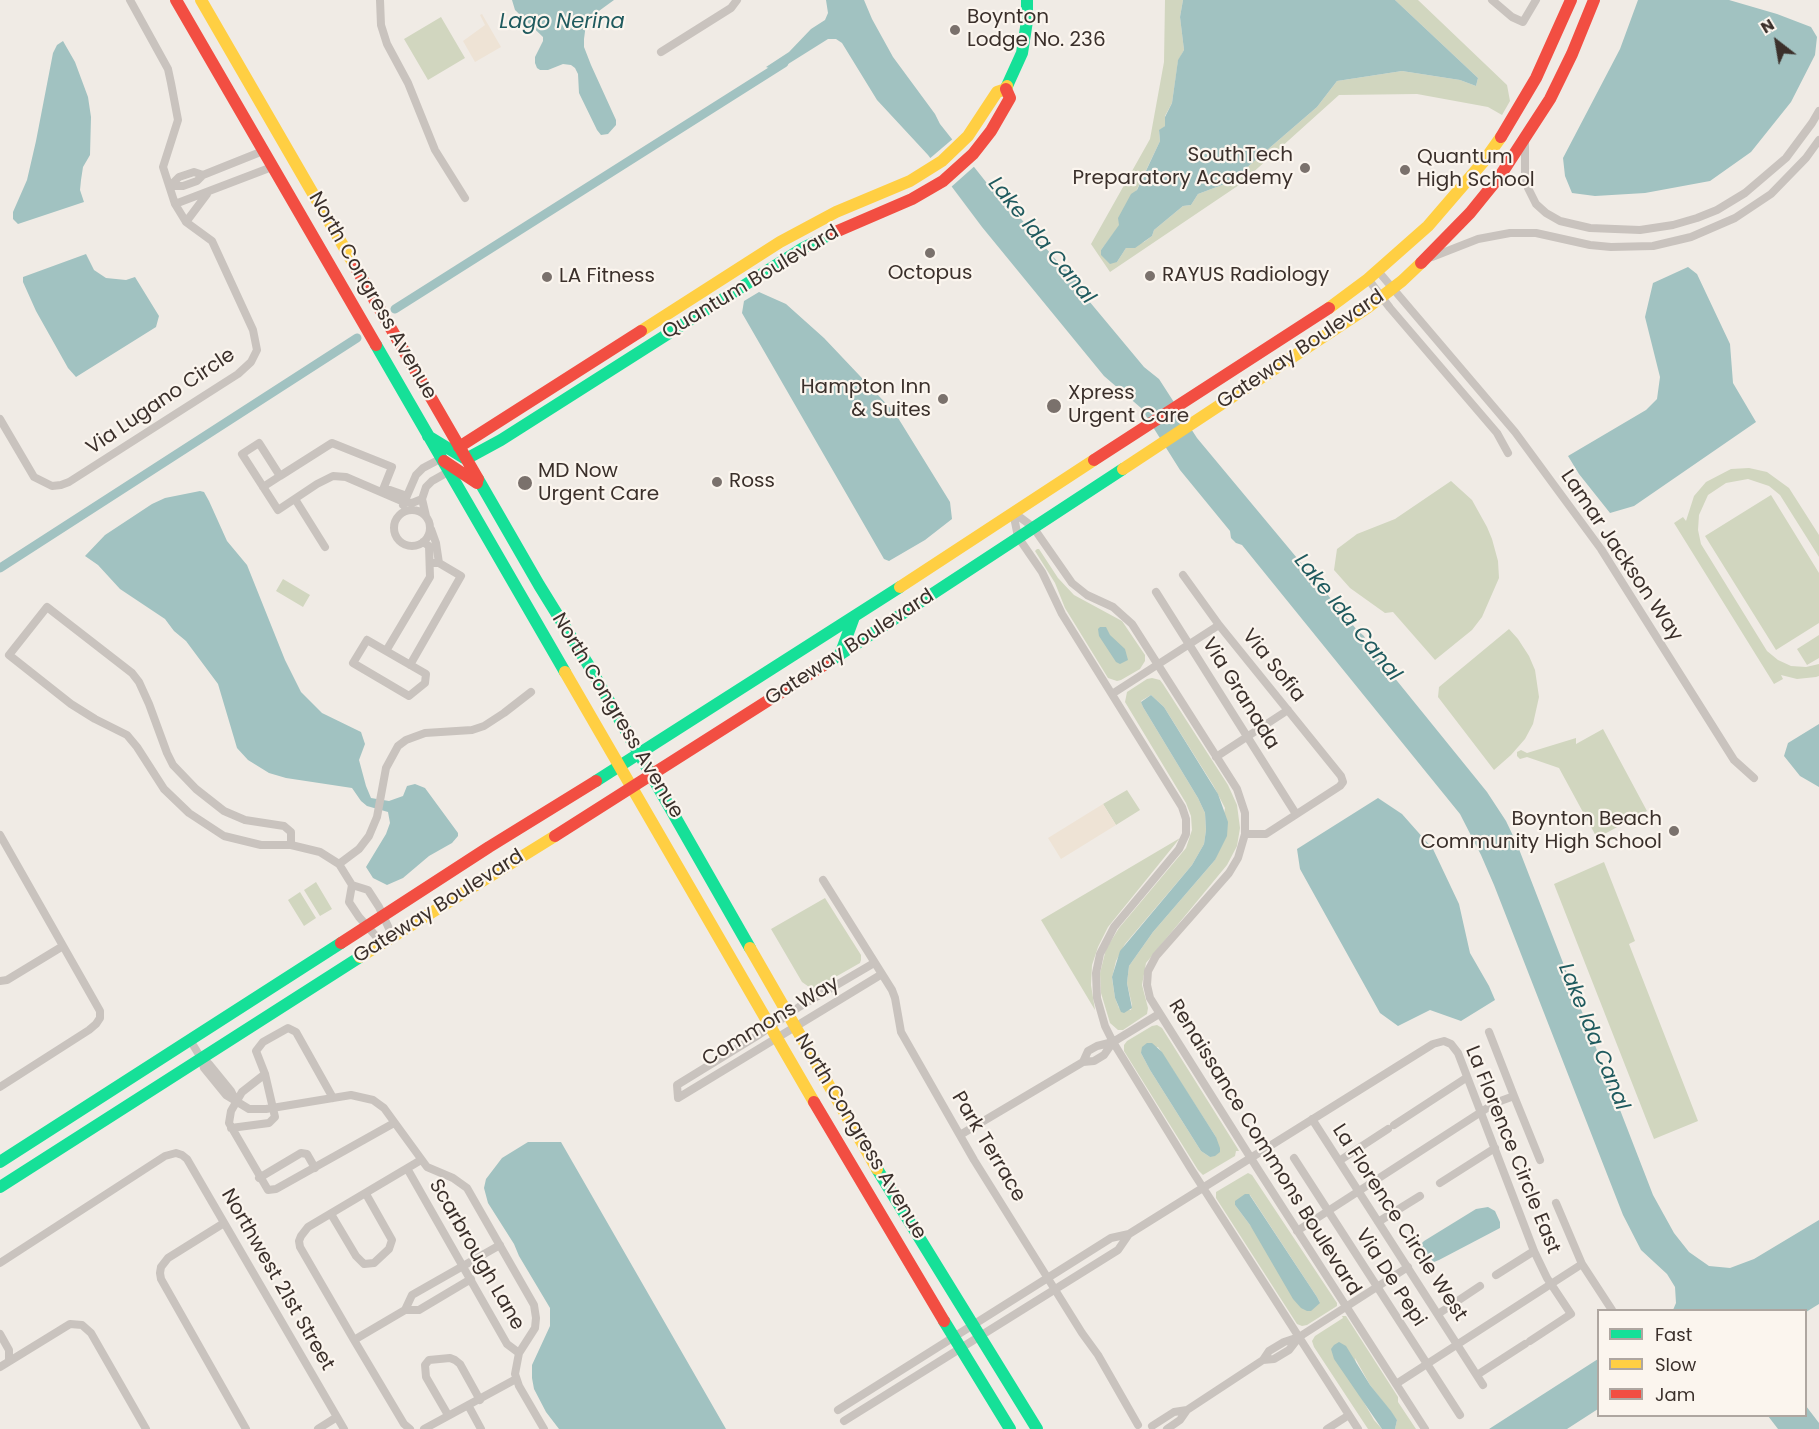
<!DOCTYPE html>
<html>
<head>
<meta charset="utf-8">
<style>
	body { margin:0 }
	#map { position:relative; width:1819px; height:1429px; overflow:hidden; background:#f0ebe5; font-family:Poppins,sans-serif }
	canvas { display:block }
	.legend { position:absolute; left:1597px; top:1309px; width:210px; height:108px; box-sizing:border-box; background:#fbf5ee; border:2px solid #aea6a0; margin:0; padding:8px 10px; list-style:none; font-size:18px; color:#3b302b }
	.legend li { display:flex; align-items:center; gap:12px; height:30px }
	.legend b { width:30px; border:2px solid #aea6a0 }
	.north { position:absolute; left:1747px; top:12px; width:60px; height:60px; -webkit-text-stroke:4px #fbf5ee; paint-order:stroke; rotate:329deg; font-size:16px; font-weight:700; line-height:24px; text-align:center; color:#3b302b }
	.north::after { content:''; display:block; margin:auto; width:21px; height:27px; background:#3b302b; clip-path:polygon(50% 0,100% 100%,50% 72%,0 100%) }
</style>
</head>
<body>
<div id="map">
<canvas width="1819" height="1429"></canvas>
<ul class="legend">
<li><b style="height:8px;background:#16e098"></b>Fast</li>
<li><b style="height:8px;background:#ffcf43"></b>Slow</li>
<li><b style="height:8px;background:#f24e42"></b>Jam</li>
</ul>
<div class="north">N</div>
</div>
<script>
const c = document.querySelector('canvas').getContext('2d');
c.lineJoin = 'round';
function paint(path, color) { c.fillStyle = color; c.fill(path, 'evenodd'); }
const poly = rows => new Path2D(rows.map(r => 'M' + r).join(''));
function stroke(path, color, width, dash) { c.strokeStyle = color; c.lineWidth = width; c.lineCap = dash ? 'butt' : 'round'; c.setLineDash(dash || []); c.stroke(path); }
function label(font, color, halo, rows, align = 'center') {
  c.font = font + ' Poppins,sans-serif'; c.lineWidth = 4.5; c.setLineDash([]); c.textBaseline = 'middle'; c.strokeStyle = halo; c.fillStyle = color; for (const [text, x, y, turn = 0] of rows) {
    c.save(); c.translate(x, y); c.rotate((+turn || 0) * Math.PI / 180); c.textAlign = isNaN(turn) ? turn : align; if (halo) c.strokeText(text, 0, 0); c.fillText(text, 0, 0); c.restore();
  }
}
const green = poly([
	[1165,0,1183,0,1180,17,1184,50,1178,61,1172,103,1165,116,1165,126,1159,131,1160,141,1120,225,1101,250,1117,262,1126,248,1144,242,1152,236,1154,230,1183,206,1191,205,1198,194,1230,182,1317,107,1337,81,1402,71,1460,80,1476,86,1478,78,1395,0,1418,0,1507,85,1510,101,1502,115,1488,107,1417,94,1339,95,1239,185,1110,272,1091,244,1150,139,1164,62],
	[441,17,465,58,428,80,404,39],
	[1749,468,1767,472,1789,488,1819,535,1819,557,1780,495,1769,486,1748,479,1726,483,1708,495,1699,515,1698,530,1701,544,1767,651,1778,660,1791,666,1806,667,1819,664,1819,676,1816,677,1797,679,1781,675,1783,679,1774,684,1674,523,1683,517,1686,521,1694,496,1706,482,1731,469],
	[1451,481,1472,500,1487,527,1492,539,1498,561,1499,578,1482,617,1472,630,1435,660,1393,612,1385,613,1350,588,1334,570,1337,549,1357,534,1395,519],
	[1771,495,1819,573,1819,623,1776,650,1705,536],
	[1037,549,1039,549,1058,578,1074,595,1122,621,1145,655,1145,661,1140,669,1121,680,1117,681,1108,678,1065,608,1055,583,1035,551],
	[283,579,310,595,303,607,276,591],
	[1509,629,1518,639,1529,656,1535,670,1539,697,1533,724,1525,739,1511,755,1494,770,1438,697,1439,687],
	[1819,635,1819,658,1807,665,1797,649],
	[1152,678,1160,680,1163,684,1228,785,1237,805,1240,828,1237,846,1227,865,1146,963,1142,985,1148,1008,1147,1014,1123,1030,1118,1030,1110,1023,1101,993,1100,973,1106,949,1119,928,1186,848,1192,830,1191,816,1186,803,1125,702,1127,692,1147,679],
	[1151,695,1164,707,1213,785,1225,808,1215,860,1153,932,1129,966,1127,983,1132,1005,1131,1010,1119,1008,1115,998,1112,978,1116,961,1125,944,1192,865,1204,844,1206,830,1205,813,1198,798,1143,707,1141,701],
	[1603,729,1647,811,1597,838,1559,768,1527,757,1520,759,1517,756,1517,752,1521,750,1527,753,1576,738,1576,744],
	[1127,790,1140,810,1116,825,1103,804],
	[1180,838,1108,927,1098,947,1092,965,1091,985,1095,1010,1041,920],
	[1604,862,1635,941,1629,944,1698,1121,1654,1139,1554,884],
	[316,882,332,909,320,916,304,890],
	[300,892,316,918,304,926,288,900],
	[825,898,861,955,861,960,860,963,816,988,812,989,802,982,771,929],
	[1157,1025,1162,1028,1238,1149,1239,1151,1236,1151,1235,1156,1203,1175,1198,1170,1124,1051,1124,1045,1127,1041,1152,1026],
	[1158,1047,1216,1137,1210,1157,1201,1151,1150,1070,1141,1053],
	[1248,1173,1252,1175,1337,1303,1337,1306,1307,1325,1302,1326,1297,1324,1216,1198,1216,1192],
	[1250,1195,1317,1297,1320,1303,1250,1225,1235,1205],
	[1342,1316,1346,1316,1398,1397,1398,1402,1416,1429,1395,1429,1397,1420,1370,1385,1355,1358,1362,1399,1374,1420,1382,1429,1368,1429,1314,1347,1312,1341,1315,1336,1343,1318]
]);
const plaza = poly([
	[482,14,501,47,475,62,463,41,485,25,480,15],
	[1103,804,1116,825,1061,859,1048,838]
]);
const water = poly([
	[512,0,614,0,592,16,586,24,584,39,584,47,591,65,616,120,616,125,608,134,601,135,597,130,579,93,578,74,575,68,571,65,563,64,548,70,540,70,537,68,535,63,535,57,543,41,543,37,515,10],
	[826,0,864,0,872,19,893,57,935,114,940,124,986,182,1005,200,1062,267,1077,277,1079,289,1144,367,1159,379,1197,438,1357,630,1364,636,1368,645,1487,792,1506,821,1517,844,1653,1195,1674,1233,1689,1252,1709,1266,1730,1268,1754,1259,1819,1220,1819,1304,1806,1312,1806,1310,1673,1310,1676,1303,1675,1287,1667,1274,1641,1250,1623,1215,1494,885,1481,855,1460,814,1242,545,1236,543,1231,538,1230,531,1180,470,1141,408,1104,376,982,227,928,155,877,100,842,43,836,39,828,39,777,71,766,67,789,52,811,29,825,20,828,13],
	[1183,0,1395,0,1478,78,1476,86,1460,80,1402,71,1337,81,1317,107,1230,182,1198,194,1191,205,1183,206,1154,230,1152,236,1135,248,1126,248,1117,262,1110,264,1101,255,1101,250,1119,225,1118,218,1131,194,1137,190,1160,141,1159,130,1165,126,1165,117,1172,103,1178,60,1184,50,1180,17],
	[1638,0,1729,0,1777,14,1811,27,1817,37,1815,55,1791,102,1751,152,1710,181,1645,193,1595,196,1572,193,1565,176,1563,158,1620,49],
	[63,41,75,62,88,97,91,117,90,155,83,167,81,180,80,190,84,202,18,224,13,219,13,212,27,180,36,141,53,53,57,45],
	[86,254,94,270,106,278,126,280,135,277,159,316,156,327,76,377,68,368,36,311,23,282,23,277],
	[1688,267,1697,274,1730,344,1733,383,1756,422,1634,506,1610,513,1579,474,1568,456,1646,410,1657,399,1660,377,1645,317,1653,283],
	[759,292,786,304,824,338,895,413,950,502,952,519,925,540,889,561,884,559,742,313,744,301],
	[200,491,204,492,209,501,227,541,247,565,285,660,301,692,322,713,361,732,365,744,359,760,366,786,371,798,389,801,403,796,407,786,415,784,425,788,458,833,458,836,452,843,429,856,403,878,387,885,373,878,366,867,386,834,390,823,388,812,367,806,361,801,352,788,286,778,269,773,248,760,237,748,218,684,186,641,174,631,165,619,120,589,98,565,85,556,105,535,152,504,165,498],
	[1100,627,1106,627,1110,635,1125,649,1128,660,1120,664,1116,662,1099,636,1098,629],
	[1151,695,1164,707,1218,794,1228,822,1227,836,1215,860,1153,932,1129,966,1127,983,1132,1008,1124,1013,1121,1012,1115,998,1112,977,1120,951,1192,865,1204,844,1206,830,1205,813,1198,798,1143,707,1141,702],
	[1819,724,1819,787,1800,776,1784,756,1788,743],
	[1378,798,1402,814,1433,849,1459,904,1470,953,1489,986,1495,1000,1461,1021,1430,1010,1398,1026,1380,1013,1300,869,1297,849],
	[1147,1043,1152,1043,1162,1052,1216,1137,1220,1148,1220,1152,1215,1156,1210,1157,1201,1151,1150,1070,1141,1053,1142,1047],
	[528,1142,561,1142,726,1429,559,1429,546,1412,534,1389,532,1378,532,1365,550,1326,550,1308,519,1256,514,1244,488,1203,484,1188,486,1179,502,1158],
	[1245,1194,1249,1194,1317,1297,1320,1303,1311,1311,1307,1311,1301,1308,1293,1299,1250,1225,1235,1205,1235,1201],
	[1488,1207,1495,1211,1500,1222,1500,1228,1439,1260,1434,1262,1426,1255,1420,1245,1424,1241,1476,1209],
	[1339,1342,1346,1346,1370,1385,1391,1411,1397,1420,1395,1429,1382,1429,1334,1359,1331,1349,1334,1345],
	[1598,1359,1598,1409,1567,1429,1489,1429],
	[1806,1406,1819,1423,1819,1429,1778,1429,1768,1416,1806,1416]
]);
const pier = poly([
	[955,137,977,164,950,188,928,160]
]);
const canal = poly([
	[395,309,784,63],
	[0,568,357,338]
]);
const street = poly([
	[380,0,381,25,387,44,408,83,435,150,465,198],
	[1492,0,1512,17,1523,22,1536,0],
	[661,52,731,8,737,0],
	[1525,139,1525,175,1528,188,1536,204,1546,213,1560,221,1590,228,1640,230,1673,225,1697,218,1717,210,1745,193,1786,158,1812,123,1819,111],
	[170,186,179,177,194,172,203,175,263,151],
	[170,186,183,186,197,181,203,175],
	[175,204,272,167],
	[186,222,207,194],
	[1432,257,1478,239,1510,233,1536,233,1590,245,1611,247,1653,246,1691,237,1735,218,1771,194,1806,158,1819,140],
	[1378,271,1515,432,1601,549,1734,760,1754,778],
	[1368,279,1390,308,1497,433,1508,453],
	[0,419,34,477,52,486,61,485,69,482,238,374,251,362,257,350,253,330,212,241,186,222,175,204,163,167,178,120,171,83,168,69,130,0],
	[263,487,280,476],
	[382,492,392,467,332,443,280,476,259,443,242,454,278,510,317,484,333,476,346,477,404,502,412,503,422,499],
	[382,492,390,490,407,496],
	[295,499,325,547],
	[403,505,416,475,423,468,440,459],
	'394 528a18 18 0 1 1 36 0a18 18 0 1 1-36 0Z',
	[1013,512,1033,527,1072,583,1087,595,1113,607,1132,624,1237,789,1245,813,1245,834,1238,858,1229,873,1156,956,1148,971,1147,985,1150,998,1259,1171,1425,1429],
	[1013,512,1018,537,1042,572,1062,614,1182,807,1186,819,1186,834,1179,849,1114,927,1100,954,1096,973,1097,998,1105,1026,1113,1042,1191,1169,1358,1429],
	[426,516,422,499,426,487,432,481,448,472],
	[431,529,436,543,439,563],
	[1183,575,1219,625,1341,776,1343,782,1340,786,1266,834,1245,834],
	[1156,592,1296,814],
	[367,640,426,674,425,683,409,696,353,663,367,640],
	[386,651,430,577,429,546,423,542],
	[410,665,461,576,439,563,431,563],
	[1112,694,1219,625],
	[1216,757,1288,710],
	[0,835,100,1011,100,1018,96,1024,89,1030,0,1087],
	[291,845,261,845,224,836,189,813,164,789,137,747,127,735,95,719,71,704,9,655,47,607,132,673,139,682,149,704,167,753,173,765,196,789,224,811,245,820,284,826,291,832,291,845,320,852,339,864,352,885,368,890,379,907,393,937],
	[339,864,359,849,369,836,377,817,386,768,398,746,406,740,425,733,472,730,484,726,504,713,531,692],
	[823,880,892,990,895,998,901,1032,974,1160,1082,1333,1098,1355,1138,1425],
	[352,885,349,902,359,917,382,943],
	[874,963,799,1007,760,1034,677,1085,678,1098,882,974],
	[0,981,7,980,63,946],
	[190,1040,201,1058,204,1068,226,1095,249,1109,266,1109,351,1095,373,1100,384,1108,427,1167,453,1178,467,1188,534,1305,536,1318,535,1328,519,1353,515,1374,519,1386,544,1429],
	[202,1058,209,1064,231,1091,236,1101],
	[1083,1062,1088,1051,1097,1046,1113,1042,1159,1014],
	[265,1074,242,1092,231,1111,229,1123,268,1190,276,1189,394,1123],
	[1514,1096,1540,1160],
	[1312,1119,1483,1385],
	[1394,1125,1466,1078],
	[231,1128,269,1123,275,1117,265,1074,256,1051,263,1042,288,1028,296,1032,333,1098],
	[960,1135,1083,1062,1094,1061,1104,1055,1113,1042],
	[1294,1158,1460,1415],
	[1339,1161,1388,1129],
	[408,1170,507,1344,519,1353],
	[259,1178,301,1153,307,1154,315,1168],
	[1440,1183,1495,1148],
	[1556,1203,1582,1264,1612,1310],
	[331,1214,356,1256,364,1264,374,1263,389,1249,392,1240,366,1194],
	[1378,1222,1420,1196],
	[224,1223,168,1258,161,1267,160,1273,161,1279,246,1429],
	[1297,1231,1495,1103,1514,1096,1489,1032],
	[0,1263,165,1156,176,1153,182,1155,187,1159,344,1429],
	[1496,1275,1534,1251],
	[405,1310,412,1295,500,1245],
	[1438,1314,1480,1286],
	[0,1334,9,1350,9,1361],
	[354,1340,405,1310,419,1310,471,1279],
	[1263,1360,1269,1351,1284,1342,1299,1337,1408,1267],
	[0,1367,70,1324,82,1325,91,1333,146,1429],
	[1477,1375,1525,1344],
	[1396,1384,1582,1264],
	[468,1405,481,1429],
	[838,1410,1111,1238,1129,1234,1433,1044,1444,1041,1451,1044,1458,1053,1534,1251,1547,1278,1571,1314,1530,1341],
	[448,1415,426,1377,425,1365,429,1360,450,1358,455,1360,460,1364,480,1400],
	[844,1421,1118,1250,1129,1234],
	[1152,1426,1174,1412,1187,1410,1263,1360,1274,1359,1289,1350,1299,1337],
	[318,1429,337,1417],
	[410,1429,404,1424,354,1340,300,1247,299,1241,301,1236,308,1227,421,1160],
	[424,1429,516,1379],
	[1167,1429,1180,1420,1187,1410],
	[1327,1429,1349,1415]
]);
const fast = poly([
	[1007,86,1022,53,1027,21,1027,0],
	[376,345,565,672],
	[428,436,464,458],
	[466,459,501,440,803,248,833,233],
	[478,479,539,585,589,666,750,948],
	[840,655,854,617],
	[824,665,1123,469],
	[596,781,900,587],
	[0,1162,341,943],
	[877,1169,1037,1429],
	[0,1187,360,957],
	[944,1321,1010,1429]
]);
const slow = poly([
	[201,0,356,268],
	[1329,308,1368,279,1428,226,1484,161,1501,137],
	[641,331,780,242,836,212,910,181,942,161,968,136,997,92,1006,89,1007,86],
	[1123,469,1367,308,1402,281,1421,263],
	[900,587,1094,460],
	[565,672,814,1102],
	[750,948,877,1169],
	[360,957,555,836]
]);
const jam = poly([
	[176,0,376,345],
	[1501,137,1536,78,1571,0],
	[833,233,912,199,943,181,973,154,991,131,1010,98,1006,89],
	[1421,263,1470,213,1500,176,1550,99,1572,54,1594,0],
	[356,268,478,479],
	[459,447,641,331],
	[1094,460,1329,308],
	[444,461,477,483],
	[555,836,824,665],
	[341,943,489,847,596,781],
	[814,1102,944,1321]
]);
const markers = [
	[955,30,6,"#7a716c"],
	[1305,168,6,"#7a716c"],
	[1405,170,6,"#7a716c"],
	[930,253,6,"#7a716c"],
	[1150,276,6,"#7a716c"],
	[547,277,6,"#7a716c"],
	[943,399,6,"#7a716c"],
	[1054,406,8,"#7a716c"],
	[717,482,6,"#7a716c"],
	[525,483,8,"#7a716c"],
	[1674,831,6,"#7a716c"]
];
const poiNames = [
	["Boynton",967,18],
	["Lodge No. 236",967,41],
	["SouthTech",1293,156,"right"],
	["Preparatory Academy",1293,179,"right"],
	["Quantum",1417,158],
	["High School",1417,181],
	["Octopus",930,274,"center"],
	["RAYUS Radiology",1162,276],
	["LA Fitness",559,277],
	["Hampton Inn",931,388,"right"],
	["& Suites",931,411,"right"],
	["Xpress",1068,394],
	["Urgent Care",1068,417],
	["MD Now",538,472],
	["Urgent Care",538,495],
	["Ross",729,482],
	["Boynton Beach",1662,820,"right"],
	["Community High School",1662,843,"right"]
];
const streetNames = [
	["Quantum Boulevard",751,283,-31],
	["North Congress Avenue",372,296,60],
	["Gateway Boulevard",1301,350,-34],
	["Via Lugano Circle",161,402,-34],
	["Lamar Jackson Way",1621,556,56],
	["Gateway Boulevard",850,648,-33],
	["Via Sofia",1273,666,51],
	["Via Granada",1240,694,58],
	["North Congress Avenue",617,716,59],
	["Gateway Boulevard",439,907,-32],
	["Commons Way",771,1022,-31],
	["North Congress Avenue",860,1137,59],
	["Park Terrace",988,1147,59],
	["Renaissance Commons Boulevard",1264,1148,58],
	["La Florence Circle East",1512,1150,68],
	["La Florence Circle West",1399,1223,57],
	["Scarbrough Lane",476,1255,60],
	["Via De Pepi",1390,1278,57],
	["Northwest 21st Street",277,1280,60]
];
const waterNames = [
	["Lago Nerina",562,23],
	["Lake Ida Canal",1041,241,51],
	["Lake Ida Canal",1347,618,51],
	["Lake Ida Canal",1593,1037,68]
];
paint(green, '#d1d6bf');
paint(plaza, '#eee3d5');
paint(water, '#a1c2c1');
paint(pier, '#f0ebe5');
stroke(canal, '#a1c2c1', 9);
stroke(street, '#c9c3be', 8);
stroke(fast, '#16e098', 12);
stroke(slow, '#ffcf43', 12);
stroke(jam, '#f24e42', 12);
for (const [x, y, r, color] of markers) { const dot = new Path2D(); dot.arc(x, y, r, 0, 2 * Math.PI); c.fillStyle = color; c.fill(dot); stroke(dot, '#fbf5ee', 2); }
label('20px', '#3b302b', '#fbf5ee', poiNames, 'left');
label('20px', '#3b302b', '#fbf5ee', streetNames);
label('italic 21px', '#1f5a5e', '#fbf5ee', waterNames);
</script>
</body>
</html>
